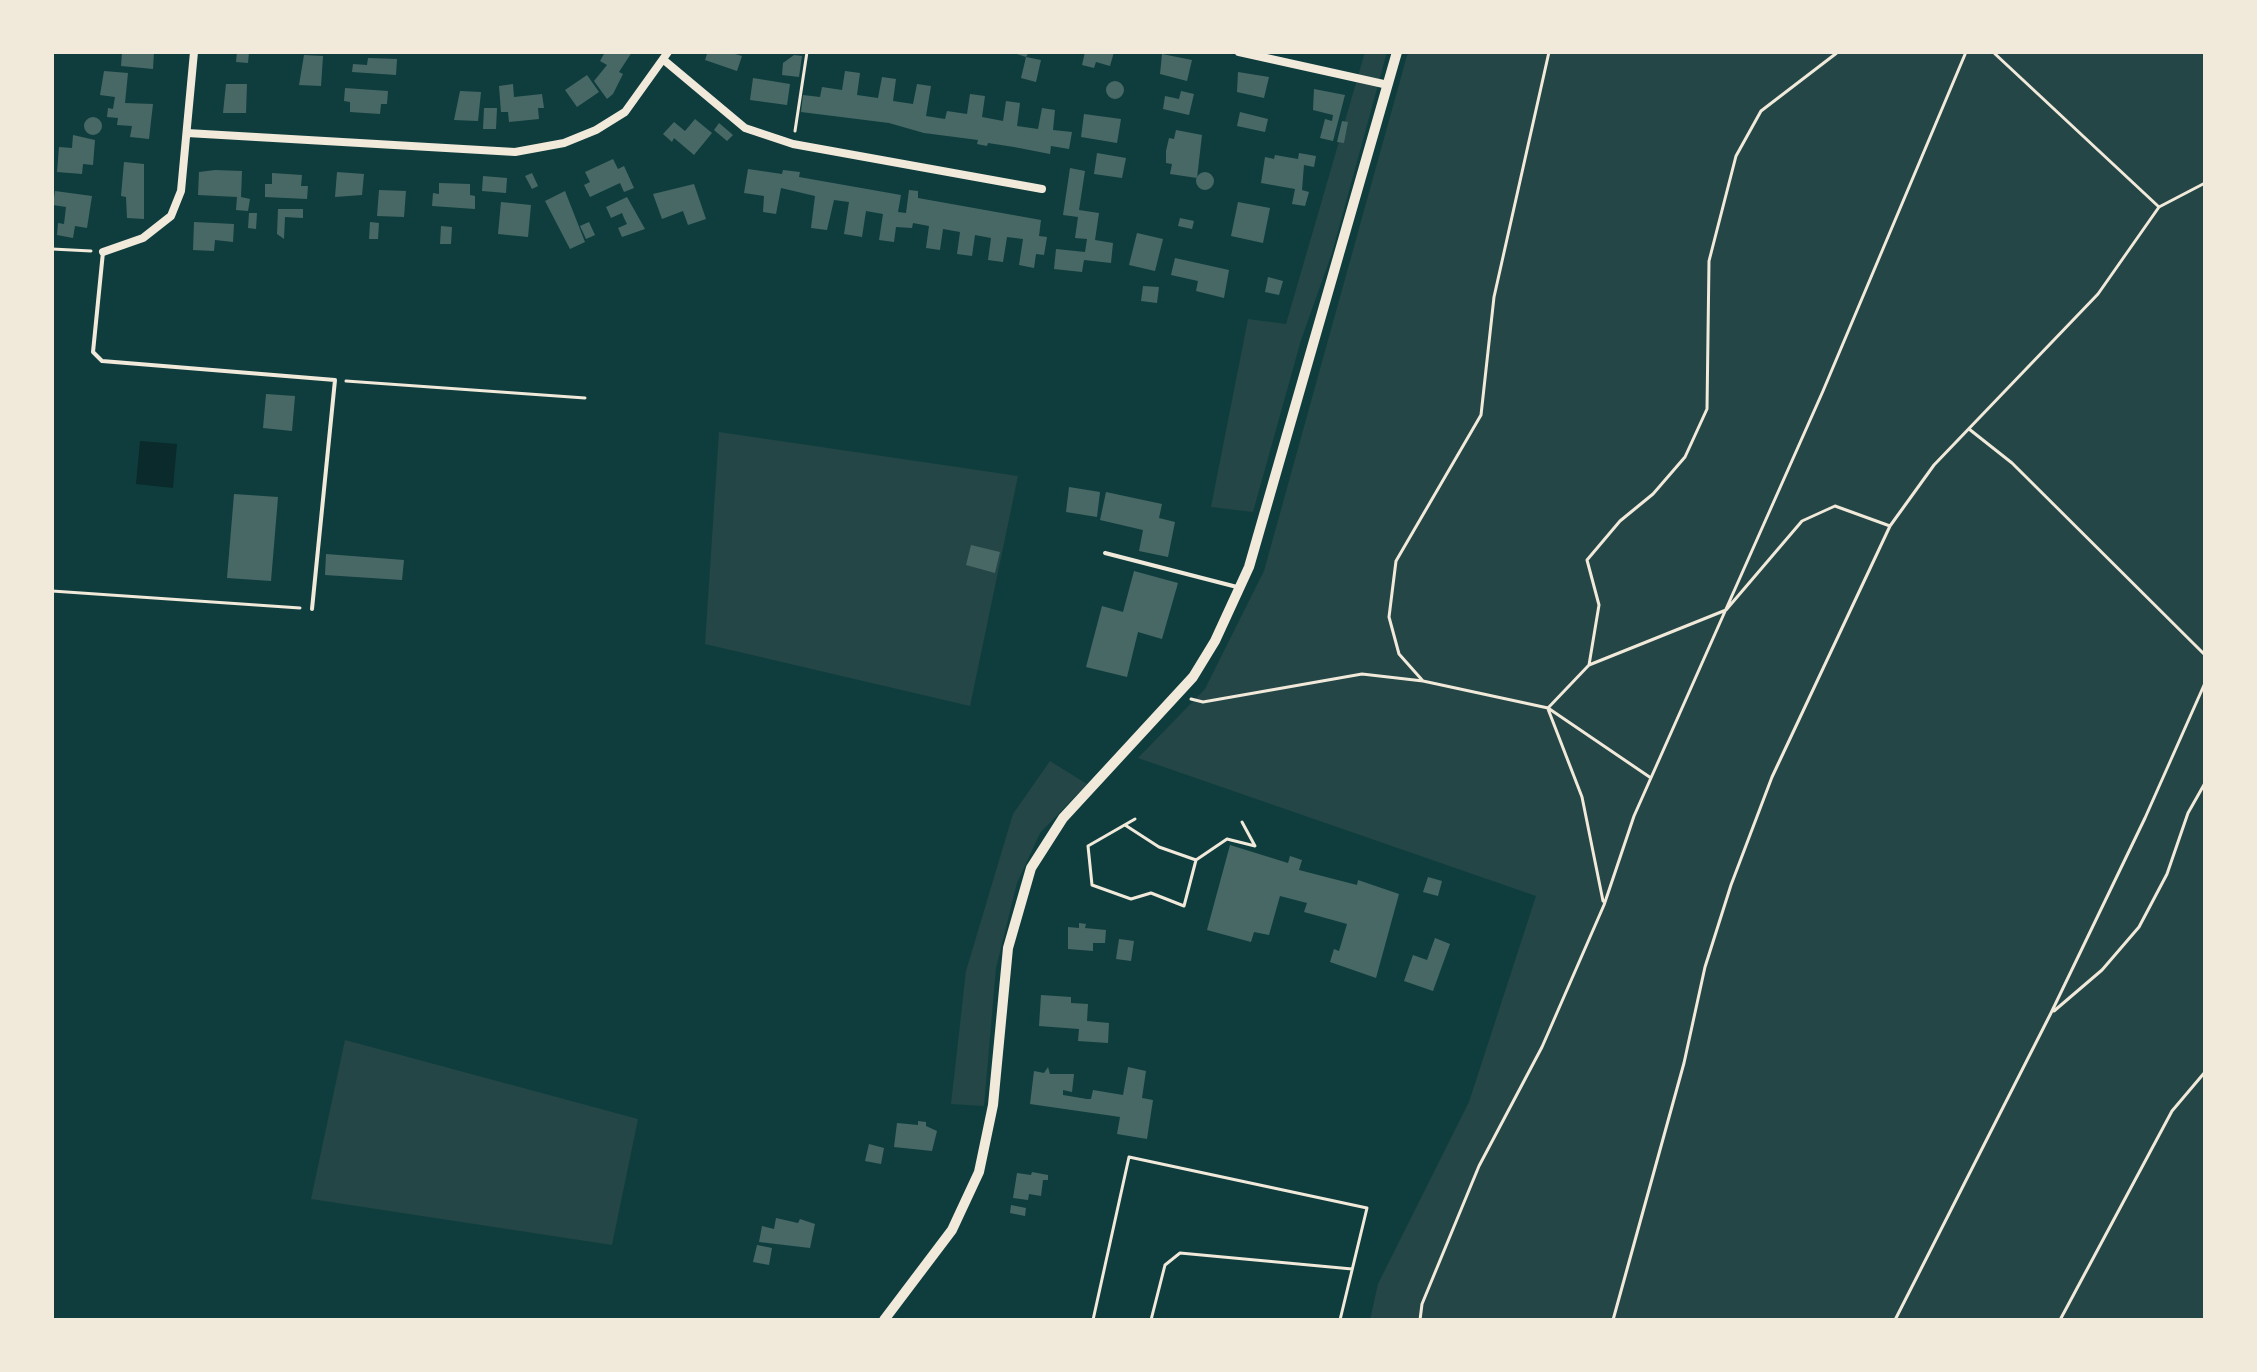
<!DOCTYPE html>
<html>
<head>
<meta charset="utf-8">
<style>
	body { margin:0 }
	#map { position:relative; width:2257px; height:1372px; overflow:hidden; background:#0f3d3e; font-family:"Fira Sans Condensed",sans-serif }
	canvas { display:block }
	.frame { position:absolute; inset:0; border:54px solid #f1e9da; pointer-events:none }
</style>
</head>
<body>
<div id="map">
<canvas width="2257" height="1372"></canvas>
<div class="frame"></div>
</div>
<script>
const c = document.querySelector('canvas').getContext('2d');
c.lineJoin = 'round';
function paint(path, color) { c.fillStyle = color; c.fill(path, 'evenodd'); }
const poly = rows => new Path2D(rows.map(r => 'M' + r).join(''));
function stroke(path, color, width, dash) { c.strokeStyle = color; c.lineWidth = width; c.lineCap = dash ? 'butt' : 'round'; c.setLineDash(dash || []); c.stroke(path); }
const green = poly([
	[1365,52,1387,52,1332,253,1301,340,1253,512,1211,507,1248,319,1286,324],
	[1408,52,2205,52,2205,1320,1370,1320,1378,1284,1469,1102,1536,896,1138,758,1205,689,1264,571],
	[719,432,1018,476,970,706,705,644],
	[1050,761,1087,784,1040,833,1017,883,996,968,984,1106,951,1104,966,971,1013,814],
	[345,1040,638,1119,612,1245,311,1199]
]);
const water = poly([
	[140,441,177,444,173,488,136,484]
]);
const building = poly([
	[122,52,154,52,153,69,121,66],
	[237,52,249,52,248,63,236,62],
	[605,52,632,52,619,72,623,74,613,94,607,99,594,81,607,65,600,61],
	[701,52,728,52,742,56,737,71,705,60,707,54],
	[1011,52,1029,52,1026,57,1041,60,1036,82,1021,78,1026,57],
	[1085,52,1114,52,1110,66,1096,62,1094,68,1082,65],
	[1162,54,1192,60,1187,81,1160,74],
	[304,55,323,56,321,86,299,85],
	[794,55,802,56,799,77,782,75,783,63],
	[368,58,397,59,396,75,352,72,353,64,367,65],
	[104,71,128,73,125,103,153,104,149,139,130,137,132,126,117,125,118,118,107,117,108,108,113,109,115,97,100,95],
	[845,71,860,73,857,95,878,98,882,77,896,79,893,101,913,104,917,84,931,86,926,116,945,119,947,111,967,114,970,94,985,96,982,117,1003,121,1006,101,1020,103,1017,126,1038,129,1042,108,1055,110,1053,130,1072,132,1069,149,1051,146,1050,154,1014,147,988,143,987,146,977,144,978,140,924,133,889,123,801,112,803,95,820,97,822,87,842,90],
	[1238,72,1269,77,1264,98,1237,92],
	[587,75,599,92,577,107,565,90],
	[753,78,790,84,787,105,750,100],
	'1106 90a9 9 0 1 1 18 0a9 9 0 1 1-18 0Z',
	[226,84,247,84,246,113,223,113],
	[513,84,514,97,542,94,544,108,538,108,539,119,509,122,508,112,501,112,499,86],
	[345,88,388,91,387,104,381,104,380,114,350,112,350,102,344,101],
	[1314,89,1345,95,1333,141,1320,138,1325,119,1332,121,1333,115,1313,110],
	[460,91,481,92,478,121,454,120],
	[1181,91,1194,94,1189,115,1163,109,1165,96,1179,99],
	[484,108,497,108,496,129,483,129],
	[1240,112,1268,119,1265,132,1237,126],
	[1084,114,1121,119,1117,143,1081,137],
	'84 126a9 9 0 1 1 18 0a9 9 0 1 1-18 0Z',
	[695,119,712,133,694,155,674,138,672,142,663,134,674,122,685,131],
	[1342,121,1348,122,1344,143,1337,142],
	[719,123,733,135,727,141,714,130],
	[1176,130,1202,135,1197,178,1170,174,1172,164,1166,163,1166,151,1169,138,1174,139],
	[73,135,95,140,93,165,83,164,82,174,57,172,59,147,72,148],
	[1097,153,1126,158,1122,178,1094,174],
	[1299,153,1316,156,1314,167,1304,165,1302,190,1309,192,1305,206,1292,204,1295,189,1261,183,1265,157,1274,159,1275,155,1298,159],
	[613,159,618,169,624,166,634,188,624,192,620,183,590,197,584,185,590,182,585,172],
	[124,162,144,164,144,219,127,218,126,197,121,196],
	[1070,168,1085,171,1079,210,1099,213,1095,240,1113,243,1111,263,1084,260,1082,272,1054,269,1056,249,1085,252,1087,239,1075,238,1078,217,1063,215],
	[748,169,782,174,783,170,800,172,799,177,901,195,898,212,906,213,909,190,918,191,918,198,1041,220,1039,236,1047,237,1044,255,1036,254,1034,268,1019,265,1023,239,1007,237,1003,262,988,260,991,238,975,235,972,256,957,254,960,232,943,229,940,250,926,248,929,226,913,223,912,228,896,227,894,242,879,240,883,214,866,211,862,237,844,234,849,202,834,200,827,230,811,228,815,196,781,188,776,214,763,212,764,196,744,193],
	[215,170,242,171,241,197,250,199,248,211,236,210,237,197,198,195,199,172],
	[337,172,364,174,362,195,335,197],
	'1196 181a9 9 0 1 1 18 0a9 9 0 1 1-18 0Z',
	[272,173,302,175,301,186,308,186,307,199,265,197,265,184,272,184],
	[532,173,538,186,532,189,525,176],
	[483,176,507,178,506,193,482,191],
	[439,183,470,184,470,195,475,196,475,209,432,206,433,193,439,194],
	[694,184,706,219,688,225,683,211,662,219,653,194],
	[379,190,406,191,404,217,377,216],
	[55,191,92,196,87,228,75,226,73,238,57,235,58,223,64,224,66,207,53,205],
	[565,191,585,242,570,249,545,201],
	[627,197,645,229,622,237,618,228,627,224,624,218,622,213,611,218,606,207],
	[501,202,531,205,528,237,498,234],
	[1238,202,1270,208,1263,243,1231,236],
	[278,209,303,209,303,218,285,217,284,239,277,234],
	[249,213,257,213,256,229,248,228],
	[1180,218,1194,221,1192,229,1178,226],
	[194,222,234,224,233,242,215,240,214,251,193,250],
	[370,222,379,223,378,239,369,239],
	[589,222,595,235,586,239,580,226],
	[441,226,452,227,451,244,440,244],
	[1137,233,1163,239,1155,271,1129,265],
	[1175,258,1229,270,1224,298,1196,291,1198,281,1171,275],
	[1268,277,1283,281,1279,295,1265,292],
	[1143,286,1159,287,1157,303,1141,301],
	[266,394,295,396,292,431,263,428],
	[1069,487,1100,492,1097,517,1066,512],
	[1106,492,1162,504,1159,518,1175,522,1168,557,1139,551,1143,530,1100,520],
	[234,494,278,497,271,581,227,578],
	[971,545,1000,552,995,573,966,565],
	[326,554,404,560,402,580,325,575],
	[1134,571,1178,583,1162,639,1138,632,1127,677,1086,667,1102,606,1123,612],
	[1230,845,1288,863,1290,856,1302,860,1299,870,1357,885,1358,880,1399,894,1376,978,1330,962,1334,949,1339,951,1347,924,1304,912,1307,903,1280,896,1269,935,1254,932,1251,942,1207,930],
	[1428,877,1442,881,1438,896,1423,892],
	[1079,923,1086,924,1085,928,1106,930,1105,943,1093,943,1093,951,1068,949,1068,927,1079,928],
	[1435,938,1450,944,1433,991,1404,981,1413,955,1427,960],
	[1119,939,1134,941,1131,961,1116,959],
	[1041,995,1071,997,1071,1003,1088,1004,1087,1021,1109,1023,1108,1043,1078,1041,1079,1029,1039,1026],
	[1048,1067,1050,1074,1074,1074,1072,1092,1063,1090,1063,1095,1087,1099,1091,1099,1093,1090,1123,1095,1128,1067,1146,1071,1142,1098,1153,1100,1147,1139,1117,1134,1120,1117,1030,1104,1034,1071,1044,1073],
	[918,1121,926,1122,926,1126,937,1131,932,1151,894,1147,897,1123,918,1125],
	[869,1144,884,1148,881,1164,865,1161],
	[1032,1172,1048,1175,1048,1180,1043,1180,1041,1196,1029,1194,1028,1200,1013,1198,1017,1173,1031,1175],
	[1011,1205,1026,1208,1025,1216,1010,1213],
	[776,1218,798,1223,800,1219,815,1224,810,1248,759,1242,762,1226,774,1229],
	[757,1245,772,1248,769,1265,753,1262]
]);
const path = poly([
	[1993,52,2159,207],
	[795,131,807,52],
	[52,249,91,251],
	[346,381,585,398],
	[1969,429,2012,463,2205,655],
	[52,591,300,608],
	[1589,665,1599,605,1587,560,1620,521,1653,494,1685,457,1707,409,1709,261,1736,156,1761,111,1838,52],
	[1423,681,1399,654,1389,617,1396,561,1481,415,1494,297,1549,52],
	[1191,699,1203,702,1362,674,1423,681,1548,708,1651,778],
	[1548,708,1589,665,1726,610,1802,521,1835,506,1890,526],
	[1548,709,1582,797,1603,901],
	[1135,819,1088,846,1092,885,1131,899,1151,893,1184,906,1196,860,1227,839,1255,846,1242,822],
	[1125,825,1159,847,1196,860],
	[2054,1011,2102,970,2139,927,2167,874,2188,813,2205,783],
	[1093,1320,1129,1157,1367,1208,1340,1320],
	[1151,1320,1165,1265,1180,1253,1352,1269],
	[1420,1320,1422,1304,1479,1166,1542,1047,1604,905,1634,816,1823,391,1966,52],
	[1613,1320,1684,1063,1705,967,1731,885,1772,777,1890,526,1934,465,2098,294,2159,207,2205,183],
	[1895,1320,2051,1013,2145,818,2205,683],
	[2060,1320,2172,1111,2205,1072]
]);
const service = poly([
	[103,252,93,352,102,361,335,380,312,609],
	[1105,553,1237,587]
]);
const minor = poly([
	[1239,52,1388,85],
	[665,61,745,128,793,144,1042,189],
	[187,133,515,152,564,143,596,130,625,112,668,52],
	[103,252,143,238,171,216,181,191,194,52]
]);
const tertiary = poly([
	[884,1320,952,1230,979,1172,993,1105,1008,948,1031,868,1063,818,1193,677,1215,641,1249,567,1397,52]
]);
paint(green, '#244646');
paint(water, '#0a2a2b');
paint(building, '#486865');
stroke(path, '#f1e9da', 3);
stroke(service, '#f1e9da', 4);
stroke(minor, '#f1e9da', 8);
stroke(tertiary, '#f1e9da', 10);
</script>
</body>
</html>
